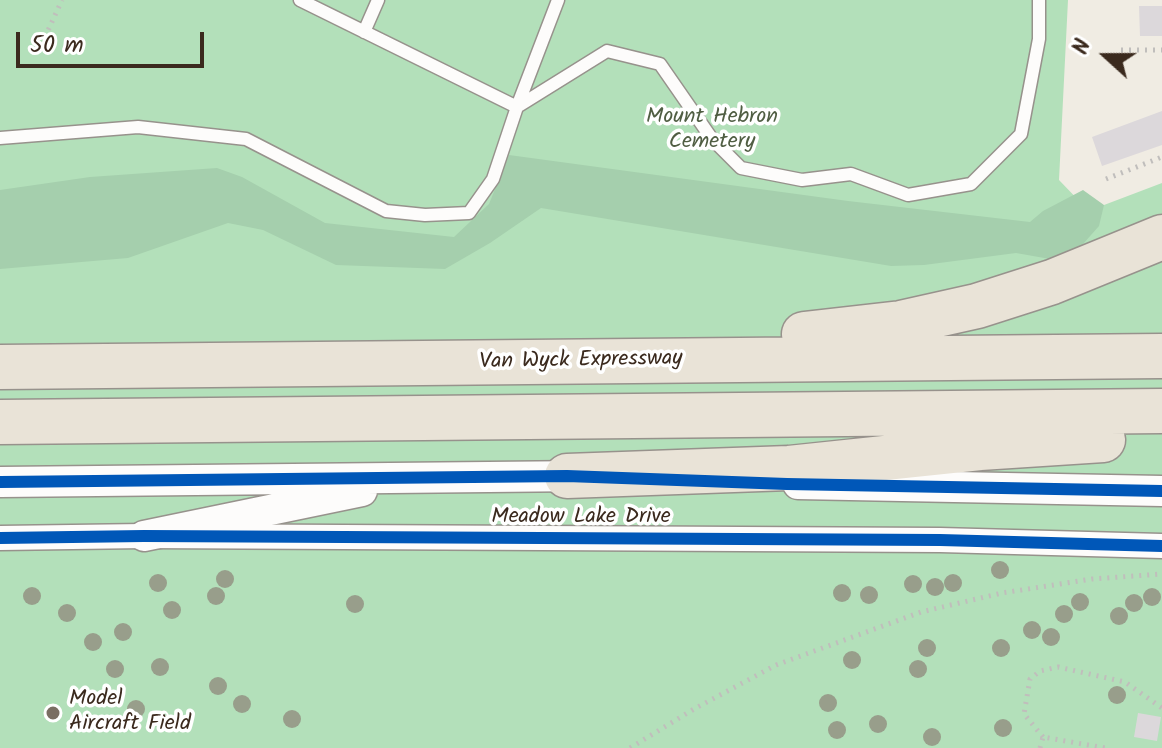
<!DOCTYPE html>
<html>
<head>
<meta charset="utf-8">
<style>
	body { margin:0 }
	#map { position:relative; width:1162px; height:748px; overflow:hidden; background:#f0ece3; font-family:Kalam,sans-serif }
	canvas { display:block }
	.north { position:absolute; left:1066px; top:16px; width:80px; height:80px; -webkit-text-stroke:6px #fff; paint-order:stroke; rotate:291deg; font-size:22px; font-weight:700; line-height:32px; text-align:center; color:#3b2a1e }
	.north::after { content:''; display:block; margin:auto; width:28px; height:36px; background:#3b2a1e; clip-path:polygon(50% 0,100% 100%,50% 72%,0 100%) }
	.scale { position:absolute; left:16px; top:32px; width:188px; height:36px; box-sizing:border-box; border:4px solid #3b2a1e; border-top:0; padding-left:10px; font-size:24px; line-height:28px; white-space:nowrap; color:#3b2a1e; -webkit-text-stroke:6px #fff; paint-order:stroke }
</style>
</head>
<body>
<div id="map">
<canvas width="1162" height="748"></canvas>
<div class="north">N</div>
<div class="scale">50 m</div>
</div>
<script>
const c = document.querySelector('canvas').getContext('2d');
c.lineJoin = 'round';
function paint(path, color) { c.fillStyle = color; c.fill(path, 'evenodd'); }
const poly = rows => new Path2D(rows.map(r => 'M' + r).join(''));
function stroke(path, color, width, dash) { c.strokeStyle = color; c.lineWidth = width; c.lineCap = dash ? 'butt' : 'round'; c.setLineDash(dash || []); c.stroke(path); }
function label(font, color, halo, rows, align = 'center') {
  c.font = font + ' Kalam,sans-serif'; c.lineWidth = 7; c.setLineDash([]); c.textBaseline = 'middle'; c.strokeStyle = halo; c.fillStyle = color; for (const [text, x, y, turn = 0] of rows) {
    c.save(); c.translate(x, y); c.rotate((+turn || 0) * Math.PI / 180); c.textAlign = isNaN(turn) ? turn : align; if (halo) c.strokeText(text, 0, 0); c.fillText(text, 0, 0); c.restore();
  }
}
const green = poly([
	[0,0,1068,0,1059,180,1085,207,1104,205,1162,183,1162,748,0,748]
]);
const forest = poly([
	[509,155,848,201,1030,222,1043,211,1083,190,1104,205,1099,226,1067,262,1016,253,924,265,891,266,541,208,490,243,445,269,336,265,263,230,228,223,128,258,0,269,0,190,90,177,217,168,242,177,325,223,454,237,489,204]
]);
const building = poly([
	[1139,6,1162,6,1162,36,1140,36],
	[1162,111,1162,145,1102,166,1092,137],
	[1138,713,1161,717,1157,741,1134,737]
]);
const path = poly([
	[45,37,62,0],
	[1121,50,1162,50],
	[1106,179,1162,157],
	[1043,737,1024,714,1030,679,1040,671,1058,667,1125,682,1162,708],
	[630,748,694,709,776,665,921,612,1002,593,1092,579,1162,574],
	[1040,748,1043,737,1105,748]
]);
const service = poly([
	[300,0,517,107],
	[364,32,378,0],
	[517,107,607,51,660,64,712,139,741,168,802,180,851,174,908,195,971,184,1021,134,1039,39,1039,0],
	[0,138,138,127,246,139,386,211,425,215,469,213,493,179,517,107,558,0]
]);
const minor = poly([
	[0,538,144,536,940,540,1162,546]
]);
const tertiary = poly([
	[0,482,586,476],
	[798,484,1162,491],
	[144,536,362,491]
]);
const motorway = poly([
	[804,334,901,323,977,306,1052,282,1162,237],
	[0,367,1162,356],
	[0,422,1162,411],
	[567,476,789,468,980,448,1103,440]
]);
const cycleway = poly([
	[0,482,567,476,787,484,1162,491],
	[0,538,144,536,940,540,1162,546]
]);
const trees = [
	[1000,570],
	[225,579],
	[158,583],
	[953,583],
	[913,584],
	[935,587],
	[842,593],
	[869,595],
	[32,596],
	[216,596],
	[1152,597],
	[1080,602],
	[1134,603],
	[355,604],
	[172,610],
	[67,613],
	[1064,614],
	[1119,616],
	[1032,630],
	[123,632],
	[1051,637],
	[93,642],
	[927,648],
	[1001,648],
	[852,660],
	[160,667],
	[115,669],
	[918,669],
	[218,686],
	[1117,695],
	[828,703],
	[242,704],
	[136,709],
	[292,719],
	[878,724],
	[1003,728],
	[837,730],
	[932,737]
];
const markers = [
	[53,713,8,"#7a6e63"]
];
const parkNames = [
	["Mount Hebron",712,118],
	["Cemetery",712,143]
];
const streetNames = [
	["Van Wyck Expressway",581,362,-1],
	["Meadow Lake Drive",581,518]
];
const poiNames = [
	["Model",69,700],
	["Aircraft Field",69,725]
];
paint(green, '#b3e0ba');
paint(forest, '#a5cfad');
paint(building, '#dcd8db');
stroke(service, '#97928c', 15);
stroke(minor, '#97928c', 27);
stroke(tertiary, '#97928c', 33);
stroke(motorway, '#97928c', 47);
stroke(path, '#c0bebc', 5, [2, 6]);
stroke(service, '#fdfcfb', 12);
stroke(minor, '#fdfcfb', 24);
stroke(tertiary, '#fdfcfb', 30);
stroke(motorway, '#e9e3d7', 44);
stroke(cycleway, '#0057b8', 12);
c.fillStyle = '#989e8b';
for (const [x, y] of trees) { c.beginPath(); c.arc(x, y, 9, 0, 2 * Math.PI); c.fill(); }
for (const [x, y, r, color] of markers) { const dot = new Path2D(); dot.arc(x, y, r, 0, 2 * Math.PI); c.fillStyle = color; c.fill(dot); stroke(dot, '#fff', 3); }
label('22px', '#505e43', '#fff', parkNames);
label('22px', '#3b2a1e', '#fff', streetNames);
label('22px', '#3b2a1e', '#fff', poiNames, 'left');
</script>
</body>
</html>
